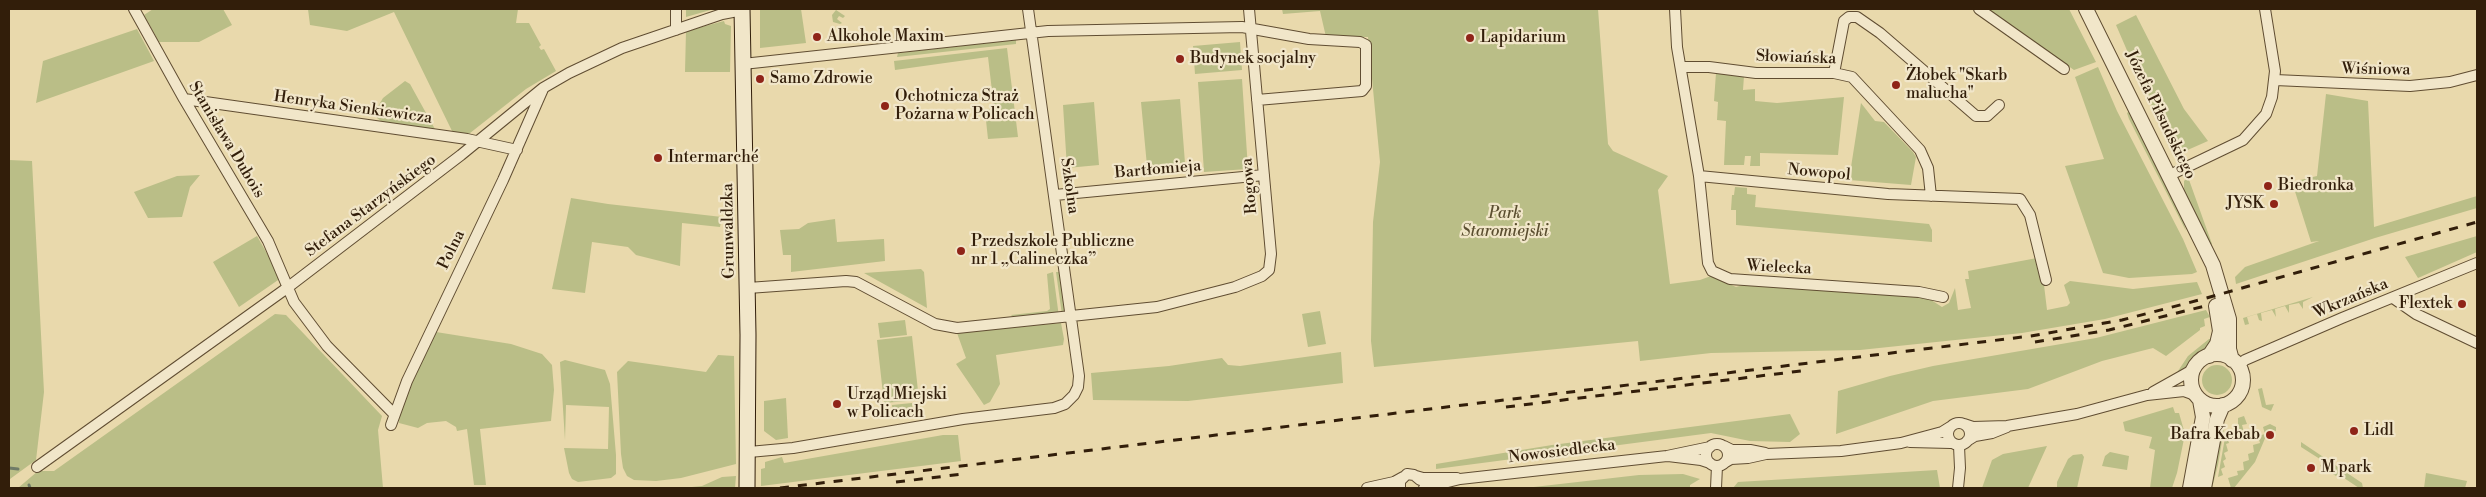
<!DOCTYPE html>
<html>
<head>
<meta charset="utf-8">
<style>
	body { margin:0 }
	#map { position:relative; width:2486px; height:497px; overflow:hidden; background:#e9d9ac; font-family:"Libre Bodoni",serif }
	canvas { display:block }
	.frame { position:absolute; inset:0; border:10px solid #321e0a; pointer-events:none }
</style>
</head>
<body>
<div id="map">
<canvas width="2486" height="497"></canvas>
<div class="frame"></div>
</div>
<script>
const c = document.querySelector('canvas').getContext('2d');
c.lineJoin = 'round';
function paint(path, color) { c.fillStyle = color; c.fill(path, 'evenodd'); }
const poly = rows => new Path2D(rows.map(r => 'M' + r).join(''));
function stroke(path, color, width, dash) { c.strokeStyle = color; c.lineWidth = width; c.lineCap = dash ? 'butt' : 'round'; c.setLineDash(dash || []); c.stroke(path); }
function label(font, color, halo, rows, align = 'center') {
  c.font = font + ' "Libre Bodoni",serif'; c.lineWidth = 4.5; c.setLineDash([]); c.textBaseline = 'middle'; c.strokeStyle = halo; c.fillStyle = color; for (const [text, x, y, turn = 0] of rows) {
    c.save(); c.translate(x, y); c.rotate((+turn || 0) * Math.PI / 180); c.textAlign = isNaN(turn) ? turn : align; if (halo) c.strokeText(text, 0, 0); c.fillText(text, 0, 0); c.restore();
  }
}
const green = poly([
	[153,9,223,9,232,25,199,42,159,42,144,15],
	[308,9,518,9,516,23,529,23,541,45,539,47,541,50,544,49,556,71,526,89,465,137,452,131,394,12,347,31,310,25],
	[686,9,714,9,686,17],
	[760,9,801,9,806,43,760,48],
	[1282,9,1598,9,1608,144,1613,151,1668,176,1658,190,1670,284,1700,280,1711,276,1736,287,1743,285,1925,296,1942,307,1949,303,1955,288,1958,310,1971,308,1965,279,1969,279,1968,271,2037,258,2044,285,2047,310,2067,306,2070,303,2064,285,2070,281,2133,289,2197,282,2202,294,2105,319,2022,333,1860,350,1711,353,1640,361,1638,341,1374,367,1371,341,1373,222,1380,162,1368,37,1326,37,1320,11,1283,14],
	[1987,9,2069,9,2096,62,2074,70],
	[836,10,845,16,843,18,839,16,837,19,842,23,840,24,833,22,832,15],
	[2136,15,2184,109,2208,141,2183,152,2168,145,2116,25],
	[724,21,725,24,731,26,730,72,685,72,686,31],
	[137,29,154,61,36,103,43,61],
	[1016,40,1016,44,897,57,898,53],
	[1240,42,1242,70,1195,74,1193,46],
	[1007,48,1018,137,988,139,985,111,994,108,988,57,895,70,894,61],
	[2098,67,2117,111,2183,239,2197,272,2192,274,2129,278,2103,273,2065,166,2104,159,2075,77],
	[1716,73,1744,76,1743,90,1755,89,1755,101,1777,103,1844,97,1838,155,1760,153,1760,166,1750,166,1751,156,1745,156,1744,165,1724,165,1726,121,1717,120,1718,102,1714,101],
	[1242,79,1248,169,1204,172,1198,82],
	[405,81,410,84,436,131,385,124,377,118,377,108,383,98],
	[2326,94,2368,101,2374,227,2477,196,2477,208,2375,238,2236,284,2235,277,2245,267,2319,241,2311,242,2292,182,2317,176],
	[1180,99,1185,163,1147,166,1141,102],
	[1094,102,1099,165,1067,168,1063,105],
	[1861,103,1875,121,1884,122,1913,152,1916,157,1911,185,1849,180],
	[2132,109,2180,210,2186,231,2129,119,2127,113],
	[9,160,32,161,44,392,36,460,10,479],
	[200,175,190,187,182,217,148,218,134,192,177,176],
	[2188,177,2212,244,2210,246,2184,191,2184,181],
	[1735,187,1747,188,1747,194,1756,195,1755,207,1929,224,1932,230,1932,242,1736,225,1736,210,1731,210,1732,195,1734,195],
	[571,198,608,204,722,217,720,227,682,223,680,266,636,255,628,247,592,242,585,293,552,289],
	[835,219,837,242,884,239,885,261,791,272,791,255,783,255,780,230,799,229,808,223],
	[257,236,281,278,239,307,213,262],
	[2477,236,2477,252,2418,278,2405,257],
	[921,269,924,272,927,308,864,273],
	[1053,272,1059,317,1013,317,1011,315,1047,311,1050,309,1047,274],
	[1056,272,1061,272,1065,311,1062,315],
	[2313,297,2303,302,2303,309,2299,303,2289,305,2289,313,2285,306,2275,309,2276,317,2272,310,2261,313,2262,321,2259,320,2257,314,2247,317,2249,324,2245,325,2243,318],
	[2206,310,2210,317,2204,319,2205,326,2200,328,2200,330,2166,356,2153,348,2102,361,2028,389,1933,401,1836,434,1838,391,1890,376,1933,366,2096,338],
	[1320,311,1326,344,1308,347,1302,314],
	[275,314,286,315,382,416,378,430,383,488,18,488,38,471,54,471],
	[905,320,907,335,880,338,878,323],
	[1061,323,1064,339,1063,345,996,355,1000,384,990,402,984,405,956,364,966,358,957,333],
	[436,332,511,344,542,354,552,365,554,390,551,421,480,429,486,485,474,485,467,429,457,431,456,427,446,421,427,423,418,428,399,423,400,408],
	[912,336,919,400,884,403,877,340],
	[2209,339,2212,339,2206,348,2193,359,2186,370,2176,374,2188,356],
	[1341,352,1343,383,1188,401,1093,400,1091,373,1169,366,1222,358,1228,365,1240,366],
	[718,355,734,356,736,464,681,478,656,481,634,480,627,476,623,468,621,454,617,372,628,361,706,372],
	[565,360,605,370,610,384,616,455,616,474,611,478,578,482,572,479,569,473,564,448,608,449,609,407,566,405,565,440,560,362],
	'2202 380a15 15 0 1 1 30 0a15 15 0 1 1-30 0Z',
	[2262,388,2266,405,2274,404,2271,411,2262,407,2258,389],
	[786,398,788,438,776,440,764,431,764,401],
	[912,403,913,412,893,414,892,405],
	[2173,407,2175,413,2179,413,2185,434,2177,473,2172,488,2150,488,2155,450,2149,448,2152,437,2125,431,2123,422],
	[1790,414,1800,434,1790,442,1750,441,1711,433,1436,469,1436,464,1552,445],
	[2244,416,2247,424,2242,425,2244,432,2238,433,2238,418],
	[2270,424,2276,427,2276,431,2269,429,2255,462,2234,488,2231,488,2228,478,2238,475,2237,471,2244,470,2243,462,2249,460,2248,454,2254,452,2253,445,2260,443,2258,436,2265,434,2263,427],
	[2220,428,2224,429,2218,465,2212,488,2209,488],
	[2226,432,2229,443,2226,444,2228,451,2224,453,2226,459,2223,461,2225,467,2221,469,2223,475,2218,477],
	[943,435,958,435,961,461,761,486,761,469,765,468,765,462,782,457,784,463],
	[2301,442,2362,483,2363,488,2359,488,2338,474,2336,476,2320,466,2323,461,2301,447],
	[2047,446,2028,488,1982,488,1992,460,2003,454],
	[2110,452,2129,456,2127,470,2102,466,2105,456],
	[2082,454,2084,457,2077,488,2057,488,2057,482,2068,459,2073,455],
	[1937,470,1940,488,1733,488,1738,482],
	[2426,473,2467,481,2465,488,2424,488],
	[1683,474,1700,479,1690,485,1690,488,1525,488,1639,475],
	[736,476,735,488,682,488,702,486,722,477]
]);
const stream = poly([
	[9,468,18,469],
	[29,485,30,488]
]);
const minor = poly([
	[134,9,184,99,268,241,294,302,327,346,394,414],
	[676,9,676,30],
	[1675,9,1677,47,1699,176,1708,263,1712,271,1730,279,1919,292,1943,297],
	[1979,9,2064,69],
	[743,64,1048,31,1242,27,1309,39,1360,42,1366,45,1366,86,1362,91,1257,100],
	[1681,67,1709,67,1756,73,1834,73,1852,77,1920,150,1928,168,1931,196],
	[1834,73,1844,21,1849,17,1857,17,1880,33,1976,116,1987,116,1999,105],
	[2275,80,2410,86,2450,82,2477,75],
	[184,99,467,139,517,150],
	[2170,175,2243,140,2266,114,2272,97,2275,71,2265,9],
	[1699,176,1888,194,2020,199,2030,215,2046,280],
	[1055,195,1264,175],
	[748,288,846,281,856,282,935,324,957,328,1157,307,1235,287,1262,276,1269,270,1271,254,1249,9],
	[2393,298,2416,314,2477,343],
	[2238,366,2245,360,2342,318,2477,263],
	[2153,392,2194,369],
	'1948 434a11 11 0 1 1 22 0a11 11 0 1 1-22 0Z',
	[1964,424,1973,427,2007,426,2077,414,2147,395,2184,391,2195,395],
	[391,425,407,381,503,180,543,89],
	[1967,441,1975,436,1992,433,2007,427],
	[1910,442,1951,443],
	'1706 455a11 11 0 1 1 22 0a11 11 0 1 1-22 0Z',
	[1724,446,1732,450,1750,450,1765,453],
	[749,452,793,448,963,419,1054,408,1065,404,1074,395,1078,387,1079,376,1028,9],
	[1668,456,1701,460,1710,463],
	[1724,463,1731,459,1748,458,1766,454,1841,451,1901,443,1942,432,1950,427],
	[37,467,287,288,461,155,543,88,569,73,622,48,722,14,743,10],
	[1416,476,1423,478,1457,478],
	[1367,488,1394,482,1403,477],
	[1400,488,1400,481,1407,474,1414,475,1420,480],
	[1424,488,1460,479,1667,456,1710,447],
	[1716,488,1717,466],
	[1958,488,1960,468,1959,446]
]);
const tertiary = poly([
	[2086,9,2213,265,2229,319,2229,349,2232,360],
	'2191 380a26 26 0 1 1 52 0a26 26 0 1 1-52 0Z',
	[2209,356,2217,344,2220,331,2216,306],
	[2190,488,2203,417,2200,400],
	[2204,488,2217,419,2223,405]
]);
const secondary = poly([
	[742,9,748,335,747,488]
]);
const rail = poly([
	[2035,342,2109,330,2205,306],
	[1506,407,1809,370],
	[896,482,963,474],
	[780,488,2031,336,2122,320,2203,299,2477,222]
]);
const markers = [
	[817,37,5,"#8f2418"],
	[1470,38,5,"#8f2418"],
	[1180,59,5,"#8f2418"],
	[760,79,5,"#8f2418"],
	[1896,85,5,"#8f2418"],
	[885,106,5,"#8f2418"],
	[658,158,5,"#8f2418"],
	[2268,186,5,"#8f2418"],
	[2274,204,5,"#8f2418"],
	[961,251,5,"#8f2418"],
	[2462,304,5,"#8f2418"],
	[837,404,5,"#8f2418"],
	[2354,431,5,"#8f2418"],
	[2270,435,5,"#8f2418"],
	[2311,468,5,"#8f2418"]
];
const poiNames = [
	["Alkohole Maxim",827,37],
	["Lapidarium",1480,38],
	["Budynek socjalny",1190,59],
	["Żłobek \"Skarb",1906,76],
	["malucha\"",1906,94],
	["Samo Zdrowie",770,79],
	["Ochotnicza Straż",895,97],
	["Pożarna w Policach",895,115],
	["Intermarché",668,158],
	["Biedronka",2278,186],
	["JYSK",2264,204,"right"],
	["Przedszkole Publiczne",971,242],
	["nr 1 „Calineczka”",971,260],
	["Flextek",2452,304,"right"],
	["Urząd Miejski",847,395],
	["w Policach",847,413],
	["Lidl",2364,431],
	["Bafra Kebab",2260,435,"right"],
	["M park",2321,468]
];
const streetNames = [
	["Słowiańska",1796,58,2],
	["Wiśniowa",2376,70,1],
	["Henryka Sienkiewicza",353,108,8],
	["Józefa Piłsudskiego",2160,115,64],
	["Stanisława Dubois",226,140,59],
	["Bartłomieja",1158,170,-5],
	["Nowopol",1819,173,5],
	["Szkolna",1069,186,82],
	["Rogowa",1250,186,-95],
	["Stefana Starzyńskiego",371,206,-37],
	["Grunwaldzka",729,231,-91],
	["Polna",452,250,-64],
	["Wielecka",1779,268,3],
	["Wkrzańska",2351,299,-23],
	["Nowosiedlecka",1562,452,-7]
];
const parkNames = [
	["Park",1505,214],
	["Staromiejski",1505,232]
];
paint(green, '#babe87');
stroke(stream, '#707c67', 3);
stroke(minor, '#604d32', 12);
stroke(tertiary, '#604d32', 16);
stroke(secondary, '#321e0a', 17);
stroke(minor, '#f1e6c9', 10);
stroke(tertiary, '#f1e6c9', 14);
stroke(secondary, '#f1e6c9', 15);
stroke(rail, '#321e0a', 3, [9, 9]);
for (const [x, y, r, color] of markers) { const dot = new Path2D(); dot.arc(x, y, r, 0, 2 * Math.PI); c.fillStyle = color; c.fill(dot); stroke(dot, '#f1e6c9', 2); }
label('16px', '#321e0a', '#f1e6c9', poiNames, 'left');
label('16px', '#321e0a', '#f1e6c9', streetNames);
label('italic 16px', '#5b4e30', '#f1e6c9', parkNames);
</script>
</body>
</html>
